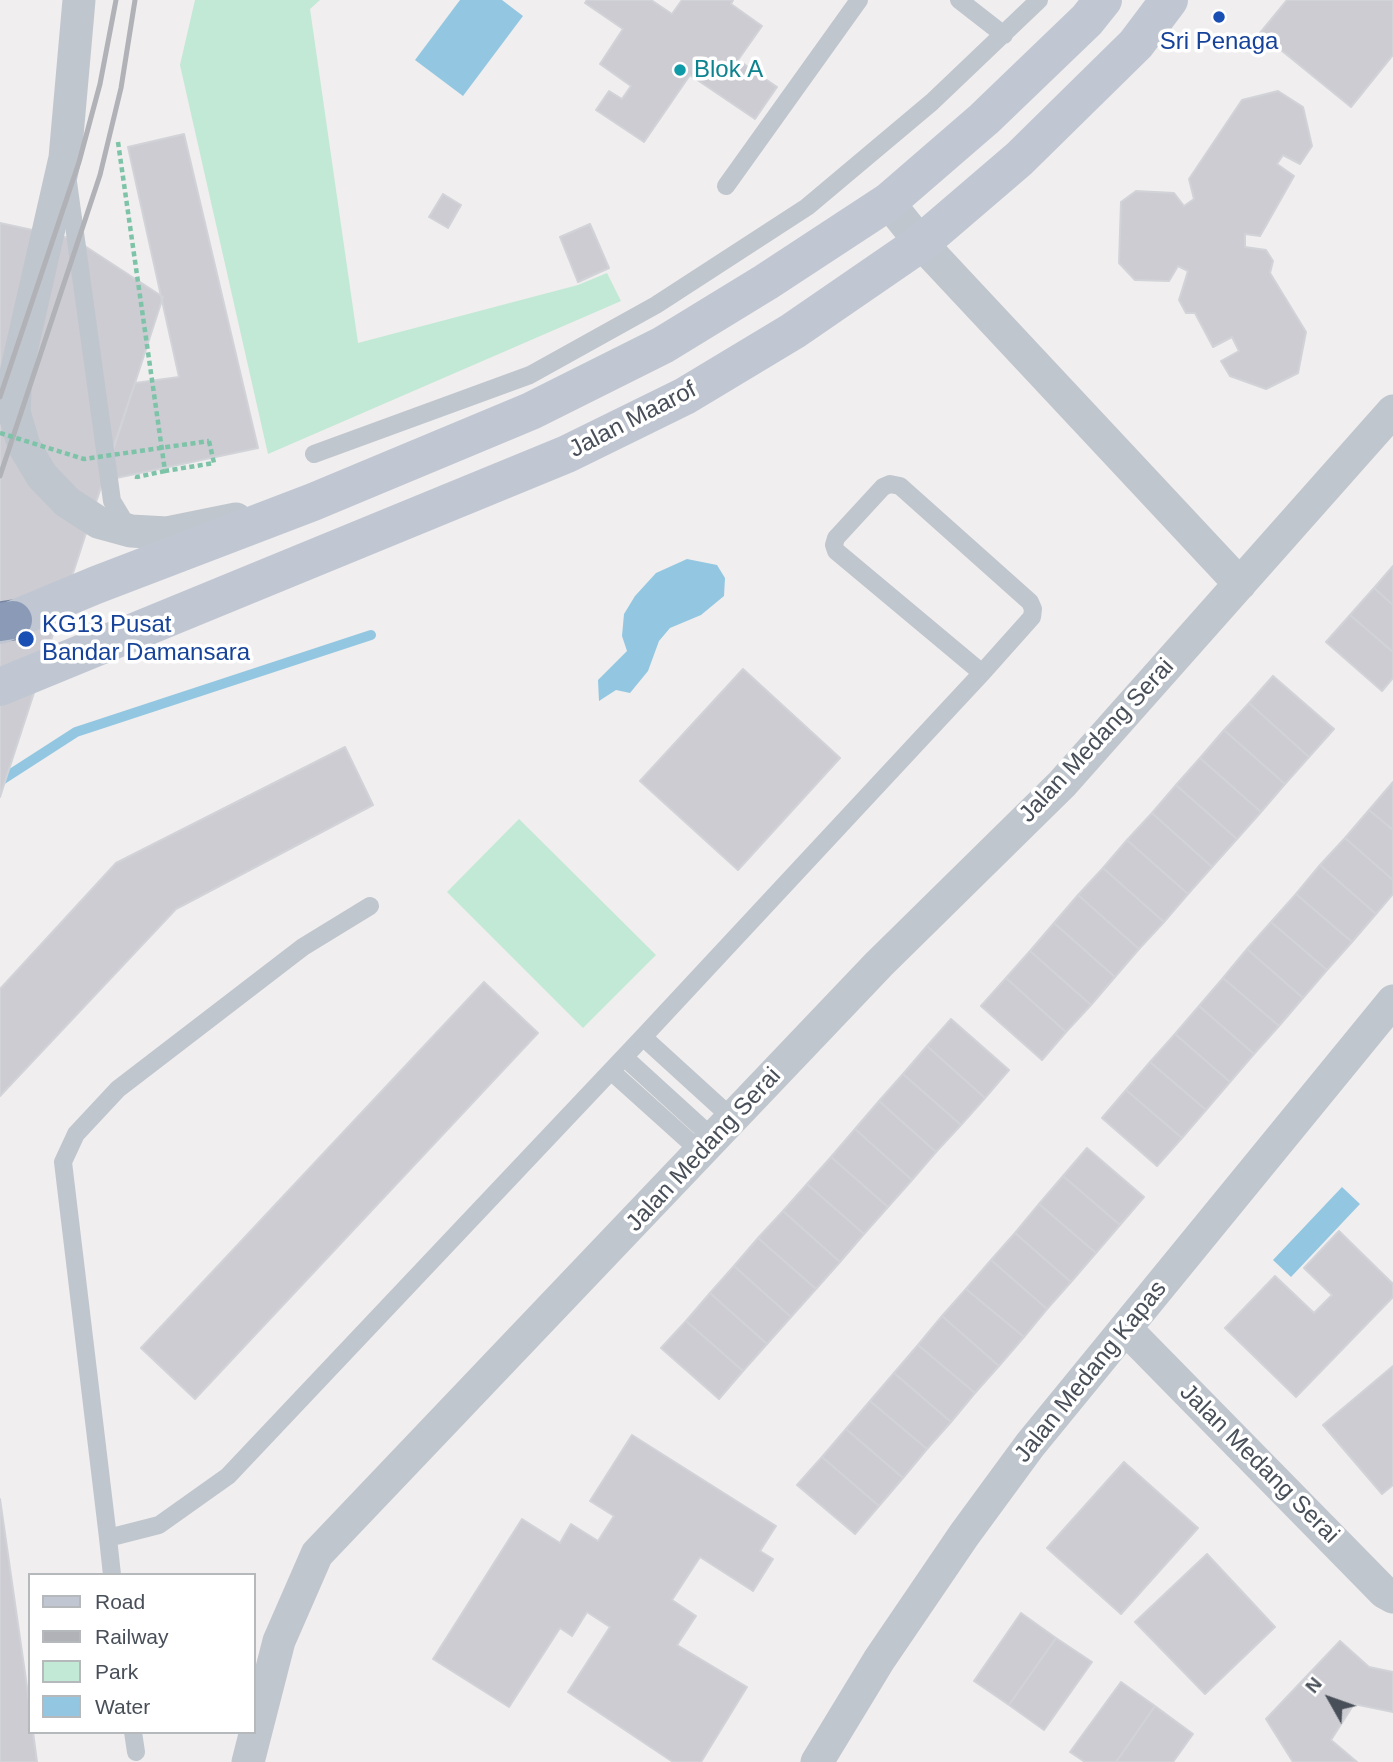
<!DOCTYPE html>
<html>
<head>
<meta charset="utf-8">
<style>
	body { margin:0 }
	#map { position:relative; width:1393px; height:1762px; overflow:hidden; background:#f0eeee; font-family:Helvetica,sans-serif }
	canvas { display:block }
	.legend { position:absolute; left:28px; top:1573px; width:228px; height:161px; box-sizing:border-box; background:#fff; border:2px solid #b6b9bc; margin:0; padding:9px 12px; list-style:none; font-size:21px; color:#484f58 }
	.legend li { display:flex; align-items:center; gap:14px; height:35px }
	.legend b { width:35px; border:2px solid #b6b9bc }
	.north { position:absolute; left:1295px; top:1664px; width:70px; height:70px; -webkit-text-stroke:5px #fff; paint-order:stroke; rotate:310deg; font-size:19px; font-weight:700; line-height:28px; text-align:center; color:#484f58 }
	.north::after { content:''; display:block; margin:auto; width:24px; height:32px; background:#484f58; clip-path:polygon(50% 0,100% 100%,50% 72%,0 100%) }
</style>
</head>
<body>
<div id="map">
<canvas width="1393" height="1762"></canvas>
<ul class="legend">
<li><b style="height:9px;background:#c0c7d2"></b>Road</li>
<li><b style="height:9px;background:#b0b2b7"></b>Railway</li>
<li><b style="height:19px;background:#c1e9d5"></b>Park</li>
<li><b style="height:19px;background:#93c7e1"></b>Water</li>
</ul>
<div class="north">N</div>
</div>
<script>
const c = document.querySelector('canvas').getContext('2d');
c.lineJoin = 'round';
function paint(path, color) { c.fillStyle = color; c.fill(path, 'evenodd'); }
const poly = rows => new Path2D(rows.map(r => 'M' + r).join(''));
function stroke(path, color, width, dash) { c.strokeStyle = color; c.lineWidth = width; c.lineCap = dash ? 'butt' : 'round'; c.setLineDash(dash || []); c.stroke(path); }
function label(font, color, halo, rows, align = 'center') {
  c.font = font + ' Helvetica,sans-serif'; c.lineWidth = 7; c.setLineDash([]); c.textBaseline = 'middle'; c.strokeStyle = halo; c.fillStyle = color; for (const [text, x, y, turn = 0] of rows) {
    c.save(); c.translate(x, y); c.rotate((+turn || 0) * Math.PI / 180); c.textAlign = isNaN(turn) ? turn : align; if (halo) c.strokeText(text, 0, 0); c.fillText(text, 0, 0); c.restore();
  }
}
const green = poly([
	[195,0,320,0,310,9,358,343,578,285,607,273,621,301,268,454,180,65],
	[519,819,656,955,583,1028,447,892]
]);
const water = poly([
	[460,0,502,0,523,16,463,96,415,60],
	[687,559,717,565,725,578,724,596,701,615,670,628,659,641,648,671,630,693,616,690,599,701,598,680,627,651,622,636,624,614,635,596,656,573],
	[1342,1187,1360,1204,1291,1277,1273,1260]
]);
const stream = poly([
	[0,781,76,732,371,635]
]);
const building = poly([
	[587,0,651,0,672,14,682,0,733,0,731,4,762,26,738,60,777,87,755,119,690,75,644,142,596,110,609,91,622,99,631,86,600,64,623,29,585,3,587,0],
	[1287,0,1393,0,1393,55,1351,107,1260,33,1287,0],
	[1278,91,1303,107,1312,146,1300,164,1283,155,1277,164,1294,176,1260,236,1245,234,1245,247,1266,250,1273,261,1270,273,1306,332,1298,373,1266,389,1230,376,1221,361,1239,351,1232,337,1213,347,1195,313,1186,313,1179,300,1188,271,1178,266,1169,281,1135,280,1119,263,1121,202,1136,191,1174,193,1184,206,1194,199,1189,179,1242,100,1278,91],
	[184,134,258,448,102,481,135,383,179,377,128,147,184,134],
	[443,194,461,205,448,228,429,217,443,194],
	[0,223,74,239,163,297,0,797,0,223],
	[590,224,609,268,578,282,560,237,590,224],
	[1393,566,1393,605,1374,588,1393,566],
	[1374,588,1393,605,1393,652,1350,615,1374,588],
	[1350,615,1393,652,1393,678,1382,691,1326,642,1350,615],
	[743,669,840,758,738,870,640,781,743,669],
	[1273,676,1334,729,1309,757,1249,703,1273,676],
	[1249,703,1309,757,1285,784,1224,730,1249,703],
	[1224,730,1285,784,1261,812,1200,758,1224,730],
	[345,747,373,805,176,909,0,1096,0,989,116,863,345,747],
	[1200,758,1261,812,1237,839,1176,785,1200,758],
	[1393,782,1393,830,1369,810,1393,782],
	[1176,785,1237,839,1212,867,1152,813,1176,785],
	[1369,810,1393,830,1393,880,1345,838,1369,810],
	[1152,813,1212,867,1188,894,1127,840,1152,813],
	[1345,838,1393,880,1393,894,1376,914,1320,865,1345,838],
	[1127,840,1188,894,1164,922,1103,868,1127,840],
	[1320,865,1376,914,1352,942,1296,894,1320,865],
	[1103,868,1164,922,1139,949,1078,895,1103,868],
	[1296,894,1352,942,1327,970,1271,922,1296,894],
	[1078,895,1139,949,1115,977,1054,923,1078,895],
	[1271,922,1327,970,1303,998,1247,949,1271,922],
	[1054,923,1115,977,1091,1005,1030,951,1054,923],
	[1247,949,1303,998,1279,1026,1223,978,1247,949],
	[1030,951,1091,1005,1066,1032,1006,978,1030,951],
	[1006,978,1066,1032,1042,1060,981,1006,1006,978],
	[1223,978,1279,1026,1254,1054,1199,1006,1223,978],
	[484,982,538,1033,195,1399,141,1348,484,982],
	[1199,1006,1254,1054,1230,1082,1175,1034,1199,1006],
	[951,1019,1009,1070,985,1098,927,1046,951,1019],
	[1175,1034,1230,1082,1206,1110,1150,1062,1175,1034],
	[927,1046,985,1098,961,1125,903,1074,927,1046],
	[1150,1062,1206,1110,1182,1138,1126,1090,1150,1062],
	[903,1074,961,1125,936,1152,879,1101,903,1074],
	[1126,1090,1182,1138,1157,1166,1102,1118,1126,1090],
	[879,1101,936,1152,912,1180,855,1129,879,1101],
	[855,1129,912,1180,888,1207,831,1157,855,1129],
	[1087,1148,1144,1197,1120,1225,1063,1176,1087,1148],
	[831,1157,888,1207,864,1234,807,1184,831,1157],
	[1063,1176,1120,1225,1096,1253,1039,1204,1063,1176],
	[807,1184,864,1234,840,1262,783,1211,807,1184],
	[1039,1204,1096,1253,1071,1282,1015,1233,1039,1204],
	[783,1211,840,1262,816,1289,758,1238,783,1211],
	[1339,1231,1393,1284,1393,1297,1296,1397,1225,1328,1275,1276,1314,1313,1332,1295,1304,1268,1339,1231],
	[1015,1233,1071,1282,1047,1309,991,1260,1015,1233],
	[758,1238,816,1289,791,1317,734,1266,758,1238],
	[991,1260,1047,1309,1024,1337,966,1289,991,1260],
	[734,1266,791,1317,767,1344,710,1293,734,1266],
	[966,1289,1024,1337,999,1366,942,1316,966,1289],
	[710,1293,767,1344,743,1371,686,1321,710,1293],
	[942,1316,999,1366,975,1393,918,1345,942,1316],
	[686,1321,743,1371,719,1399,661,1348,686,1321],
	[918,1345,975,1393,951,1422,894,1373,918,1345],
	[1393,1366,1393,1485,1382,1494,1323,1425,1393,1366],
	[894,1373,951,1422,927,1449,870,1401,894,1373],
	[870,1401,927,1449,903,1478,846,1429,870,1401],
	[846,1429,903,1478,879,1506,822,1457,846,1429],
	[632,1435,776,1526,760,1551,773,1559,753,1591,700,1557,672,1600,696,1616,677,1645,747,1687,701,1762,673,1762,568,1692,610,1627,587,1612,572,1636,560,1628,509,1707,433,1659,522,1519,560,1543,571,1524,598,1541,614,1516,590,1501,632,1435],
	[822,1457,879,1506,855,1534,797,1485,822,1457],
	[1124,1462,1198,1528,1121,1614,1047,1548,1124,1462],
	[0,1499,30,1708,30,1732,33,1732,37,1762,0,1762,0,1499],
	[1207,1554,1275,1627,1205,1694,1135,1622,1207,1554],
	[1021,1613,1056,1638,1009,1705,974,1681,1021,1613],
	[1056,1638,1092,1662,1044,1730,1009,1705,1056,1638],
	[1340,1641,1369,1667,1393,1672,1393,1712,1354,1704,1331,1740,1357,1762,1293,1762,1266,1719,1340,1641],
	[1121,1682,1155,1706,1116,1762,1085,1762,1070,1752,1121,1682],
	[1155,1706,1193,1734,1173,1762,1116,1762,1155,1706]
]);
const path = poly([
	[118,142,165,471,214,463,209,441],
	[137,479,137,477,165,471]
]);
const lane = poly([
	[959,0,1004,35],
	[68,182,112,501,130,531],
	[726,186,859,0],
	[314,454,530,375,656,305,807,207,932,102,1039,0],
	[370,906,303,947,118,1089,76,1134,63,1162,108,1538,159,1525,228,1476,643,1037,982,673,1032,617,1033,609,1030,602,900,486,890,484,883,487,836,538,834,545,836,551,982,673],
	[643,1037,733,1119],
	[624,1057,714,1139],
	[611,1071,701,1152],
	[108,1538,112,1575],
	[133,1732,136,1752]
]);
const street = poly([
	[79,0,65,158,16,373,14,412,24,446,42,476,67,502,98,522,131,531,167,533,236,519],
	[888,202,921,243,1240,584],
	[1126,1329,1384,1592,1393,1597],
	[248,1762,279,1641,317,1554,879,964,1062,784,1393,411],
	[817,1762,879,1660,964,1535,1030,1445,1393,1001]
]);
const secondary = poly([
	[0,625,96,585,313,502,531,411,663,345,766,282,888,202,984,119,1087,20,1103,0],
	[0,687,567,454,685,396,793,331,921,243,1019,159,1136,44,1169,0]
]);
const highway = poly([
	[0,622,13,620]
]);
const rail = poly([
	[0,397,79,162,100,84,116,0],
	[0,476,100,175,121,88,135,0]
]);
const pathBridge = poly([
	[0,433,84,459,209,441]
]);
const markers = [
	[1219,17,7,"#1a4fb4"],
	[680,70,7,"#0f9aa8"],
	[26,639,9,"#1a4fb4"]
];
const transitNames = [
	["Sri Penaga",1219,42],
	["KG13 Pusat",42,625,"left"],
	["Bandar Damansara",42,653,"left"]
];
const cultureNames = [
	["Blok A",694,70]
];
const streetNames = [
	["Jalan Maarof",633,420,-27],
	["Jalan Medang Serai",1097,741,-47],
	["Jalan Medang Serai",704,1150,-47],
	["Jalan Medang Kapas",1091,1372,-51],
	["Jalan Medang Serai",1259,1464,45]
];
paint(green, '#c1e9d5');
paint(water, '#93c7e1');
stroke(stream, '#93c7e1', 10);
paint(building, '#ccccd2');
stroke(building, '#d2d3d8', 2);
stroke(highway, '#7686a2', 41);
stroke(path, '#7dc3a8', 4.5, [5, 3.5]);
stroke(lane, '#c0c6ce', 18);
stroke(street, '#c0c6ce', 33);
stroke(secondary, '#c0c7d2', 38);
stroke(highway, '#8b9bb7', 38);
stroke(rail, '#b0b2b7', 5);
stroke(pathBridge, '#7dc3a8', 4.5, [5, 3.5]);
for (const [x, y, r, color] of markers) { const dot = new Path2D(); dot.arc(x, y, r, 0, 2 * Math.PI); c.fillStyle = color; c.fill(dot); stroke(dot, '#fff', 2.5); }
label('24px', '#164399', '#fff', transitNames);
label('24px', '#0d838f', '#fff', cultureNames, 'left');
label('24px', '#484f58', '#fff', streetNames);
</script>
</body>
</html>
